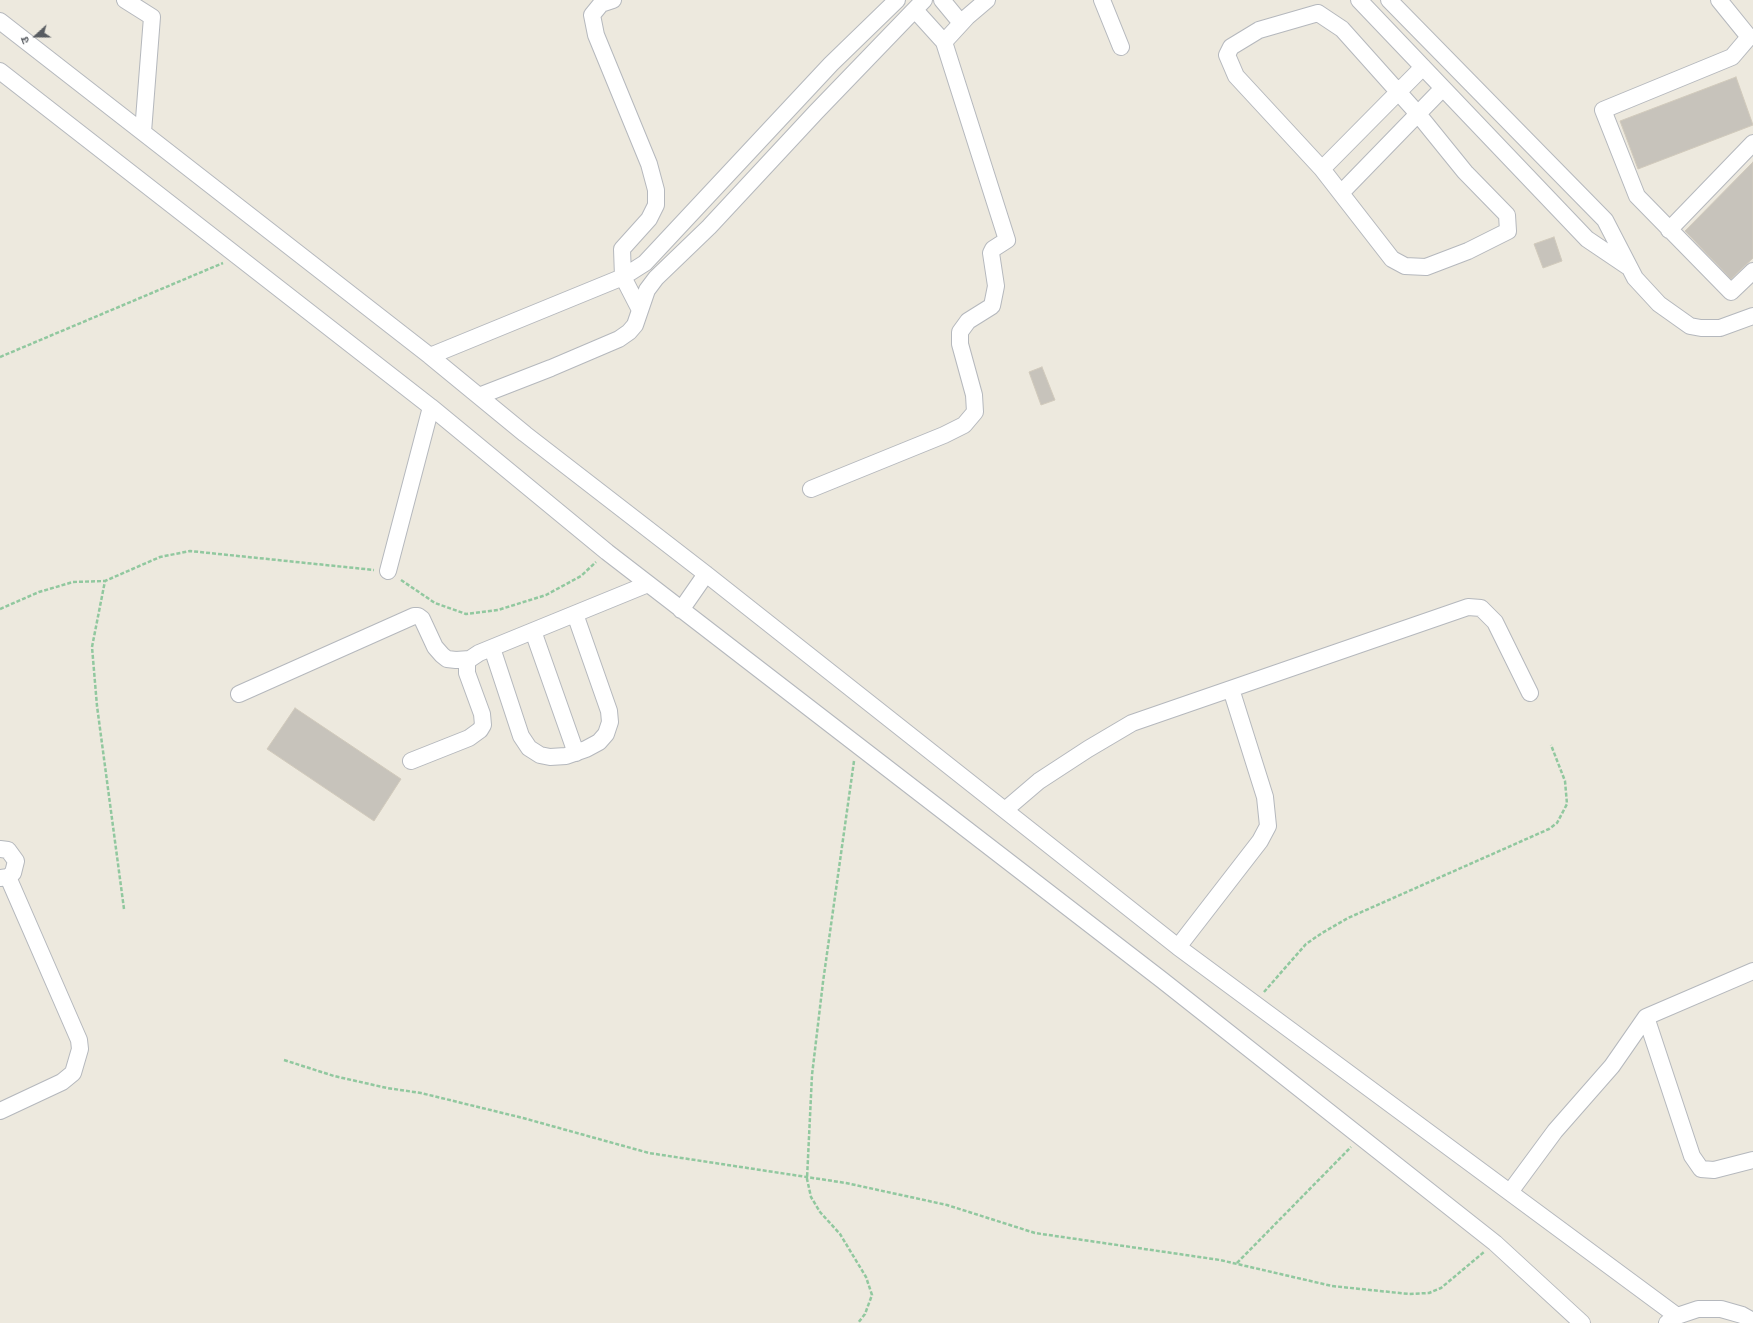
<!DOCTYPE html>
<html>
<head>
<meta charset="utf-8">
<style>
	body { margin:0 }
	#map { position:relative; width:1753px; height:1323px; overflow:hidden; background:#ede9de; font-family:"Exo 2","Noto Sans Devanagari",sans-serif }
	canvas { display:block }
	.north { position:absolute; left:16px; top:16px; width:40px; height:40px; -webkit-text-stroke:3px #fff; paint-order:stroke; rotate:249deg; font-size:11px; font-weight:700; line-height:16px; text-align:center; color:#585c61 }
	.north::after { content:''; display:block; margin:auto; width:14px; height:18px; background:#585c61; clip-path:polygon(50% 0,100% 100%,50% 72%,0 100%) }
</style>
</head>
<body>
<div id="map">
<canvas width="1753" height="1323"></canvas>
<div class="north">उ</div>
</div>
<script>
const c = document.querySelector('canvas').getContext('2d');
c.lineJoin = 'round';
function paint(path, color) { c.fillStyle = color; c.fill(path, 'evenodd'); }
const poly = rows => new Path2D(rows.map(r => 'M' + r).join(''));
function stroke(path, color, width, dash) { c.strokeStyle = color; c.lineWidth = width; c.lineCap = dash ? 'butt' : 'round'; c.setLineDash(dash || []); c.stroke(path); }
const building = poly([
	[1736,77,1753,125,1638,169,1620,121,1736,77],
	[1753,162,1753,258,1731,279,1685,231,1753,162],
	[1554,237,1562,261,1543,268,1534,244,1554,237],
	[1042,367,1055,400,1041,405,1029,372,1042,367],
	[295,708,401,779,374,821,267,749,295,708]
]);
const path = poly([
	[0,357,223,263],
	[401,580,435,603,466,614,498,610,546,595,581,576,596,562],
	[0,609,39,592,73,582,105,581],
	[854,761,823,982,812,1075,807,1179,811,1197,820,1212,840,1234,866,1277,872,1295,865,1314,858,1323],
	[124,909,97,706,92,647,105,581,160,557,190,551,374,570],
	[1264,992,1306,944,1322,933,1348,918,1549,829,1557,823,1567,804,1565,781,1551,745],
	[284,1060,334,1076,387,1088,421,1093,523,1118,649,1153,846,1183,947,1205,1035,1233,1220,1260,1332,1286,1409,1294,1429,1293,1441,1288,1484,1252],
	[1237,1263,1351,1147]
]);
const minor = poly([
	[125,0,152,17,143,132],
	[613,0,601,4,592,15,596,35,649,164,656,190,656,205,649,219,622,249,623,277,640,310],
	[942,0,961,23],
	[1102,0,1121,47],
	[1359,0,1587,239,1627,266],
	[1389,0,1605,220,1635,278,1659,304,1690,326,1701,328,1720,328,1753,316],
	[1719,0,1749,37,1732,57,1603,110,1637,196,1731,292,1753,271],
	[1318,13,1342,29,1418,114,1465,172,1507,215,1508,231,1468,251,1426,267,1405,266,1392,259,1322,169,1236,76,1227,55,1231,47,1259,30,1318,13],
	[0,21,430,356,525,434,706,574,1178,947,1677,1316],
	[944,42,967,17,987,0],
	[0,71,431,407,607,552,1162,980,1495,1243,1582,1323],
	[1322,169,1423,67],
	[1341,193,1443,88],
	[1669,230,1753,143],
	[430,356,623,277,645,263,831,64,897,0],
	[479,396,551,368,619,339,629,332,635,325,647,290,656,278,709,227,816,112,924,0],
	[811,489,944,435,964,425,975,412,974,395,960,344,960,332,968,321,992,306,996,286,991,253,993,249,1007,240,944,42,915,10],
	[388,571,431,407],
	[681,610,706,574],
	[533,631,576,753],
	[492,648,521,736,529,748,540,755,550,757,566,756,586,749,599,742,606,734,610,722,609,711,575,614],
	[239,694,414,616,418,616,422,619,435,647,442,655,447,659,456,660,470,659],
	[411,761,469,738,480,730,483,725,482,714,467,673,467,663,470,659,479,653,648,584],
	[1005,810,1039,781,1088,749,1132,723,1468,607,1481,608,1495,622,1530,693],
	[0,849,8,850,16,861,13,873,8,877,0,878],
	[1178,947,1260,841,1268,826,1265,797,1231,689],
	[1646,1017,1692,1156,1701,1169,1714,1170,1753,1160],
	[0,1111,62,1082,73,1073,80,1049,79,1040,8,877],
	[1510,1192,1555,1131,1612,1066,1646,1017,1753,971],
	[1667,1323,1677,1316,1698,1309,1721,1309,1742,1315,1753,1321]
]);
paint(building, '#c7c3bb');
stroke(building, '#d1cabc', 1);
stroke(minor, '#b5b8bd', 18);
stroke(path, '#91c89f', 2.5, [4, 2]);
stroke(minor, '#fff', 16);
</script>
</body>
</html>
